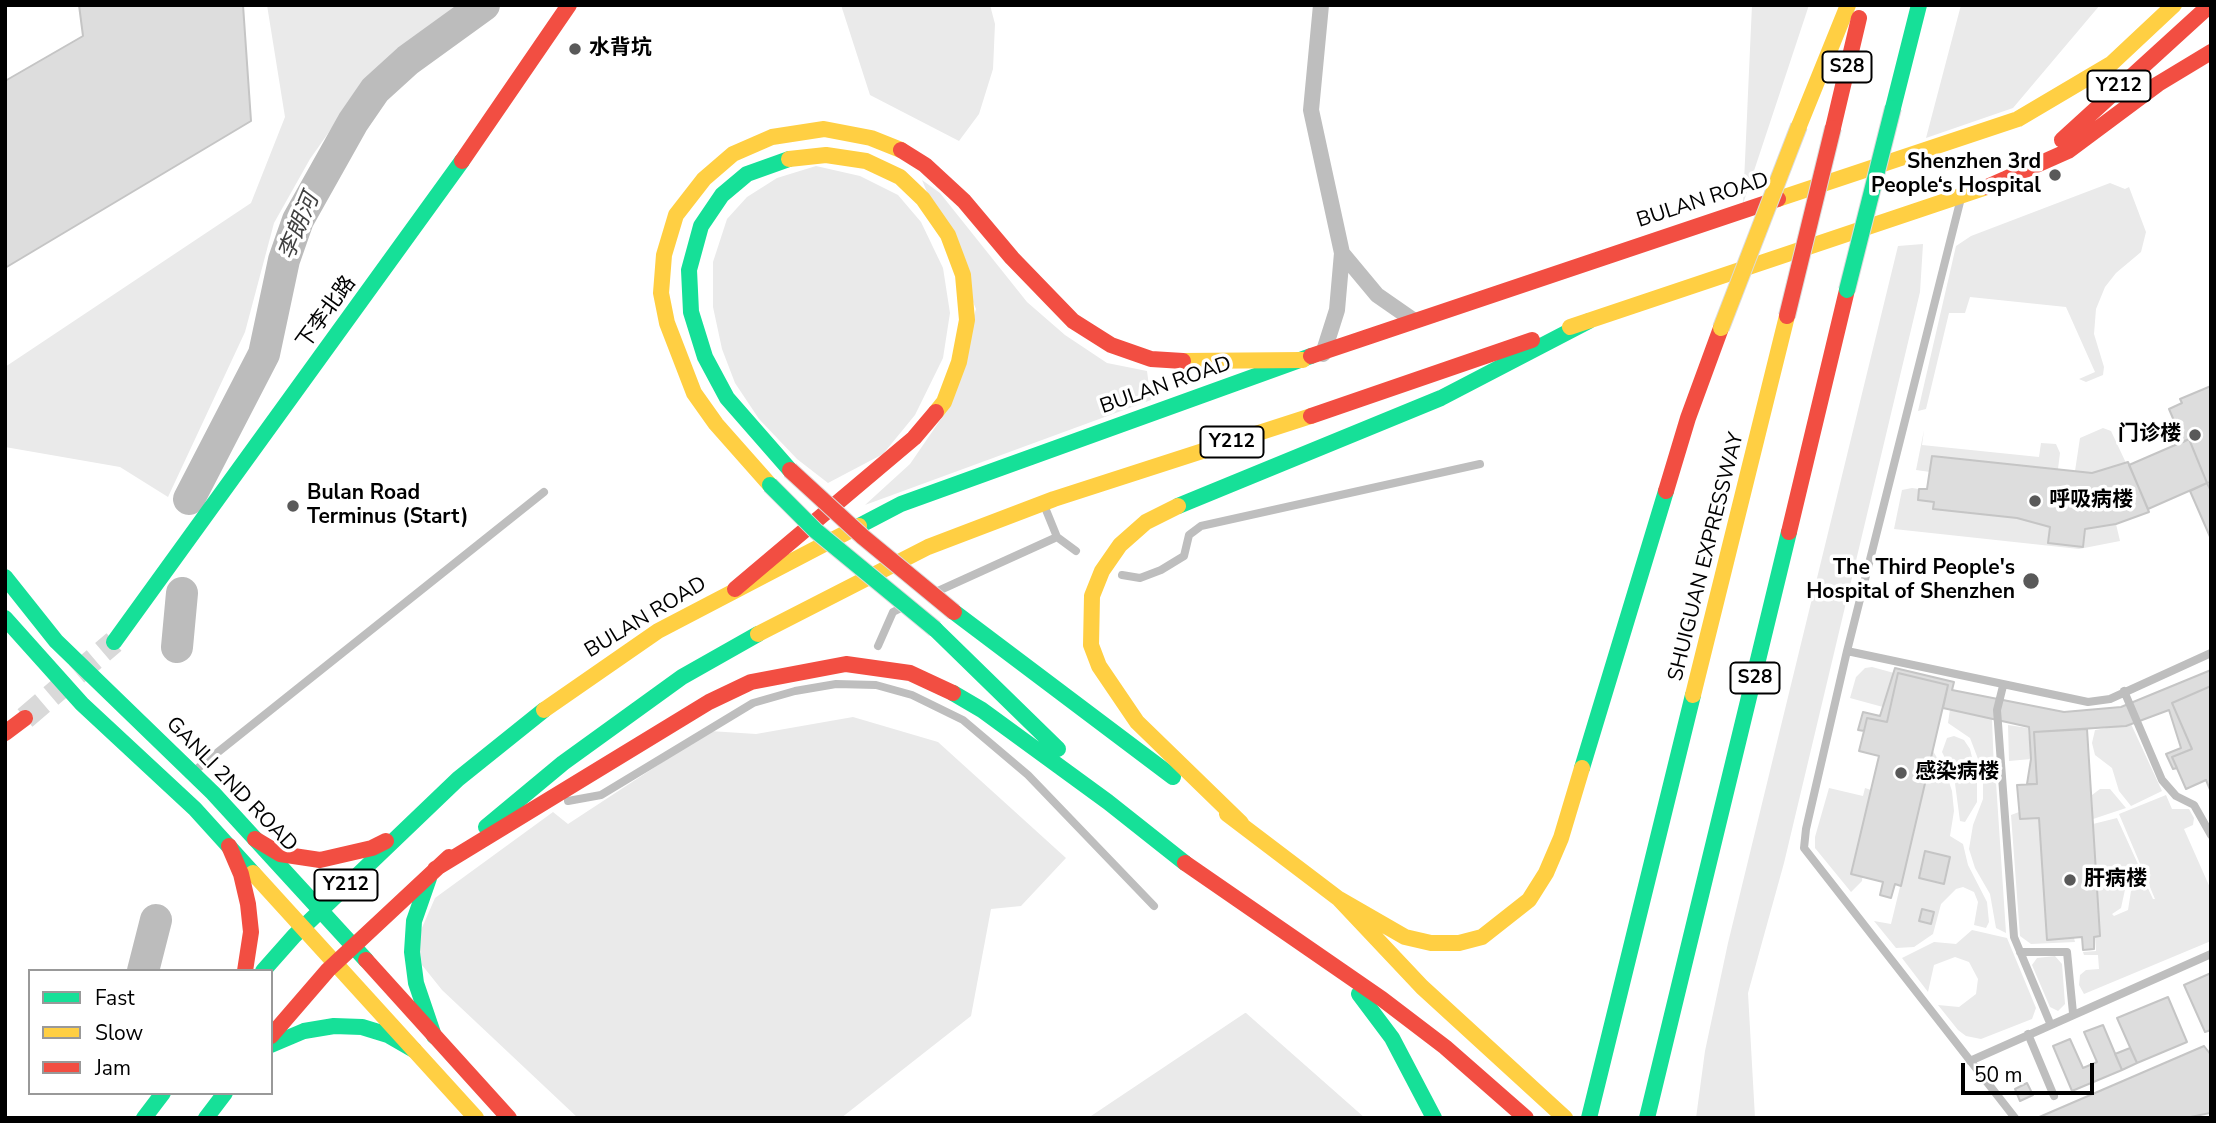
<!DOCTYPE html>
<html>
<head>
<meta charset="utf-8">
<style>
	body { margin:0 }
	#map { position:relative; width:2216px; height:1123px; overflow:hidden; background:#fff; font-family:"Nunito Sans",sans-serif }
	canvas { display:block }
	.frame { position:absolute; inset:0; border:7px solid #000; pointer-events:none }
	.legend { position:absolute; left:28px; top:969px; width:245px; height:126px; box-sizing:border-box; background:#fff; border:2px solid #999; margin:0; padding:9px 12px; list-style:none; font-size:21px; color:#000 }
	.legend li { display:flex; align-items:center; gap:14px; height:35px }
	.legend b { width:35px; border:2px solid #999 }
	.scale { position:absolute; left:1961px; top:1063px; width:133px; height:32px; box-sizing:border-box; border:4px solid #000; border-top:0; padding-left:9px; font-size:21px; line-height:24px; white-space:nowrap; color:#000; -webkit-text-stroke:5px #fff; paint-order:stroke }
</style>
</head>
<body>
<div id="map">
<canvas width="2216" height="1123"></canvas>
<div class="frame"></div>
<ul class="legend">
<li><b style="height:9px;background:#16e098"></b>Fast</li>
<li><b style="height:9px;background:#ffcf43"></b>Slow</li>
<li><b style="height:9px;background:#f24e42"></b>Jam</li>
</ul>
<div class="scale">50 m</div>
</div>
<script>
const c = document.querySelector('canvas').getContext('2d');
c.lineJoin = 'round';
function paint(path, color) { c.fillStyle = color; c.fill(path, 'evenodd'); }
const poly = rows => new Path2D(rows.map(r => 'M' + r).join(''));
function stroke(path, color, width, dash) { c.strokeStyle = color; c.lineWidth = width; c.lineCap = dash ? 'butt' : 'round'; c.setLineDash(dash || []); c.stroke(path); }
function label(font, color, halo, rows, align = 'center') {
  c.font = font + ' "Nunito Sans","Noto Sans SC",sans-serif'; c.lineWidth = 7; c.setLineDash([]); c.textBaseline = 'middle'; c.strokeStyle = halo; c.fillStyle = color; for (const [text, x, y, turn = 0] of rows) {
    c.save(); c.translate(x, y); c.rotate((+turn || 0) * Math.PI / 180); c.textAlign = isNaN(turn) ? turn : align; if (halo) c.strokeText(text, 0, 0); c.fillText(text, 0, 0); c.restore();
  }
}
const green = poly([
	[267,5,461,5,369,75,310,159,274,223,245,332,168,497,120,467,5,447,5,367,251,203,285,117],
	[841,5,990,5,995,24,993,69,979,114,959,141,870,95],
	[1752,5,1809,5,1743,204],
	[1961,5,2100,5,2013,108,1926,138],
	[816,166,860,176,898,195,921,222,943,268,950,313,943,358,915,415,883,454,828,483,797,459,759,419,735,383,722,349,713,307,713,262,727,219,747,197,777,178],
	[922,180,940,193,1027,302,1065,335,1107,363,1147,371,1151,400,865,505,910,464,943,416,976,309],
	[2110,183,2125,189,2129,187,2146,232,2141,252,2116,273,2105,287,2096,309,2094,334,2104,367,2103,375,2086,382,2079,379,2095,372,2066,307,1970,297,1965,313,1949,313,1926,409,1918,411,1956,246,1971,236],
	[1923,244,1920,292,1784,863,1748,993,1755,1118,1696,1118,1705,1051,1728,943,1898,246],
	[2103,428,2111,431,2126,463,2092,473,2075,471,2080,438],
	[1924,430,1922,445,2039,457,2041,443,2056,444,2060,453,2058,469,1932,456,1930,472,1916,470],
	[1912,488,1919,489,1918,500,1934,502,1933,509,2017,518,2050,527,2049,543,2083,547,2085,529,2116,524,2120,541,2079,549,1894,529,1902,490],
	[1872,667,1894,673,1883,707,1850,698,1856,677,1865,668],
	[1950,709,1992,719,1994,771,1983,772,1970,738,1948,723],
	[853,717,938,742,1066,858,1021,906,991,909,971,1016,841,1118,578,1118,442,990,422,965,418,937,435,898,553,812,568,824,710,731,756,734],
	[2131,724,2162,791,2131,806,2119,791,2112,768,2095,755,2092,743,2095,730],
	[2008,725,2028,728,2031,759,2009,761],
	[1954,736,1964,740,1970,749,1977,778,1977,802,1965,822,1960,821,1954,776,1942,752,1947,738],
	[1933,751,1946,773,1952,791,1954,811,1950,836,1963,844,1968,865,1987,902,1989,922,1986,928,1974,925,1978,902,1974,892,1963,887,1956,889,1941,904,1933,934,1914,947,1896,948,1874,921,1891,924],
	[1988,778,1996,782,2006,933,1996,928,1990,894,1975,868,1969,849,1973,825,1983,799,1983,783],
	[1829,788,1863,796,1865,788,1871,790,1862,881,1851,892,1815,848,1815,837],
	[2100,789,2110,789,2126,808,2093,819,2092,795],
	[2166,795,2172,809,2189,809,2194,818,2193,825,2184,829,2211,890,2211,941,2084,994,2079,985,2080,975,2086,970,2099,969,2098,955,2084,955,2083,952,2096,951,2095,937,2100,936,2093,824,2117,818,2142,873,2126,885,2121,908,2112,914,2114,916,2128,910,2131,891,2144,880,2153,899,2155,899,2119,814],
	[2019,812,2020,819,2039,818,2047,940,2074,938,2075,942,2031,944,2020,936,2011,815],
	[1972,930,2007,938,2036,1008,2032,1019,1981,1039,1966,1036,1958,1030,1938,1005,1959,1007,1976,994,1978,979,1969,962,1955,957,1934,965,1928,992,1902,958,1934,942,1956,944],
	[2055,956,2062,964,2065,1004,2058,1011,2050,1007,2032,965,2037,958],
	[1246,1013,1365,1118,1088,1118,1245,1013]
]);
const river = poly([
	[189,499,264,354,284,260,298,220,353,122,375,90,408,60,484,5],
	[177,647,182,593],
	[143,971,156,920]
]);
const building = poly([
	[79,5,243,5,251,121,5,268,5,81,83,36,79,5],
	[2211,386,2211,482,2207,483,2189,439,2183,442,2169,409,2182,403,2180,399,2211,386],
	[2189,439,2207,483,2148,509,2129,465,2189,439],
	[1932,456,2092,473,2128,462,2149,512,2116,524,2085,529,2083,547,2048,543,2050,527,2017,518,1933,509,1934,502,1918,500,1919,489,1927,489,1932,456],
	[2207,483,2211,491,2211,539,2190,491,2207,483],
	[1895,668,1954,682,1952,690,2064,712,2121,707,2211,670,2211,686,2172,703,2192,749,2172,757,2177,768,2173,769,2166,754,2181,748,2169,710,2126,726,2034,732,2037,784,2027,784,2031,759,2029,727,1943,708,1948,685,1898,673,1887,722,1867,718,1864,731,1858,730,1863,712,1880,716,1895,668],
	[1898,673,1948,685,1901,886,1895,884,1891,898,1880,895,1883,882,1851,874,1879,756,1859,751,1864,731,1867,718,1887,722,1898,673],
	[2211,686,2211,792,2206,780,2186,789,2172,757,2192,749,2172,703,2211,686],
	[2087,729,2100,936,2094,937,2094,949,2083,950,2082,937,2047,940,2039,818,2020,819,2017,785,2037,784,2034,732,2087,729],
	[1925,851,1950,857,1944,884,1919,878,1925,851],
	[1922,909,1934,912,1931,924,1919,921,1922,909],
	[2211,973,2211,1030,2205,1032,2184,985,2211,973],
	[2168,997,2187,1042,2137,1063,2117,1018,2168,997],
	[2103,1025,2122,1070,2072,1091,2053,1046,2070,1039,2083,1068,2097,1062,2084,1032,2103,1025],
	[2204,1046,2211,1055,2210,1113,2186,1118,2037,1118,2204,1046],
	[2130,1048,2137,1063,2122,1070,2115,1054,2130,1048],
	[2027,1083,2033,1095,2020,1101,2015,1089,2027,1083]
]);
const secondaryTunnel = poly([
	[25,718,114,642]
]);
const lane = poly([
	[1960,202,1847,651,1806,829,1804,848,2015,1118],
	[1044,505,1057,537,1076,551],
	[1122,575,1140,578,1161,570,1184,556,1189,535,1201,526,1480,464],
	[938,591,1057,537],
	[878,646,893,612,901,608],
	[1847,651,2088,702,2110,699,2211,653],
	[2003,686,1997,710,2014,937,2050,1023],
	[2124,691,2162,780,2176,796,2194,805,2211,835],
	[193,772,544,492],
	[568,801,601,795,753,703,795,691,836,684,876,685,912,695,963,720,1028,775,1154,906],
	[2020,952,2067,952,2073,1013],
	[2028,1034,2054,1096],
	[1970,1061,2211,954]
]);
const street = poly([
	[1321,5,1311,110,1342,253,1337,310,1323,354],
	[1342,253,1377,295,1413,320]
]);
const fast = poly([
	[1893,108,1919,5],
	[789,159,747,174,722,195,701,226,689,270,691,312,705,357,727,398,790,470],
	[1178,506,1441,398,1589,321],
	[859,526,901,504,1311,356],
	[5,577,56,641,213,793,366,960],
	[954,612,1173,777],
	[5,618,82,704,195,809,253,873],
	[935,629,1058,749],
	[114,642,462,161],
	[953,693,982,710,1108,802,1185,863],
	[1582,768,1666,491],
	[486,827,563,763,682,677,758,634],
	[429,878,414,921,412,952,416,983,434,1036],
	[263,971,294,936,458,779,544,710],
	[1359,994,1392,1038,1434,1118],
	[271,1045,304,1031,334,1026,362,1027,388,1035,414,1050],
	[144,1118,163,1093],
	[206,1118,225,1093],
	[1589,1118,1693,695],
	[1647,1118,1789,532]
]);
const slow = poly([
	[1799,126,1848,5],
	[789,159,826,155,866,161,900,177,923,199,948,235,963,275,967,320,959,362,944,402,936,412],
	[1778,199,2018,119,2111,64,2174,5],
	[1570,327,1987,187],
	[1183,361,1303,360],
	[770,485,716,424,694,393,667,323,661,293,664,255,676,215,704,179,733,154,772,137,824,129,871,138,901,150],
	[1178,506,1146,522,1120,545,1102,571,1092,596,1091,645,1099,666,1137,722,1241,823],
	[758,634,928,547,1054,499,1311,416],
	[1693,695,1787,316],
	[544,710,658,631,859,526],
	[1227,814,1339,899,1422,987,1565,1118],
	[253,873,476,1118],
	[1339,899,1405,937,1431,943,1459,943,1482,937,1529,900,1546,873,1561,838,1582,768]
]);
const jam = poly([
	[1833,128,1859,18],
	[2062,140,2210,5],
	[901,150,925,165,964,201,1012,258,1073,321,1111,345,1151,359,1183,361],
	[462,161,569,5],
	[1987,187,2068,151,2158,84,2211,52],
	[1311,356,1778,199],
	[1311,416,1532,340],
	[1666,491,1688,418,1721,328],
	[1789,532,1847,290],
	[735,589,914,438,936,412],
	[5,733,25,718],
	[255,839,280,854,320,860,372,848,386,841],
	[229,846,241,874,248,904,251,932,245,971],
	[1185,863,1382,999,1445,1047,1526,1118],
	[435,869,709,702,751,682,846,664,910,673,953,693],
	[366,960,509,1118],
	[271,1036,328,970,449,857]
]);
const fastBridge = poly([
	[1847,290,1893,108],
	[770,485,816,531,935,629]
]);
const slowBridge = poly([
	[1721,328,1799,126]
]);
const jamBridge = poly([
	[1787,316,1833,128],
	[790,470,863,537,954,612]
]);
const markers = [
	[575,49,7,"#595959"],
	[2055,175,7,"#595959"],
	[2195,435,7,"#595959"],
	[2035,501,7,"#595959"],
	[293,506,7,"#595959"],
	[2031,581,9,"#595959"],
	[1901,773,7,"#595959"],
	[2070,880,7,"#595959"]
];
const shields = [
	[1847,67,49],
	[2119,86,63],
	[1232,442,63],
	[1755,678,49],
	[346,885,63]
];
const shieldNames = [
	["S28",1847,67],
	["Y212",2119,86],
	["Y212",1232,442],
	["S28",1755,678],
	["Y212",346,885]
];
const poiNames = [
	["水背坑",589,49],
	["Shenzhen 3rd",2041,163,"right"],
	["People‘s Hospital",2041,187,"right"],
	["门诊楼",2181,435,"right"],
	["Bulan Road",307,494],
	["Terminus (Start)",307,518],
	["呼吸病楼",2049,501],
	["The Third People's",2015,569,"right"],
	["Hospital of Shenzhen",2015,593,"right"],
	["感染病楼",1915,773],
	["肝病楼",2084,880]
];
const streetNames = [
	["BULAN ROAD",1703,201,-18],
	["下李北路",327,313,-54],
	["BULAN ROAD",1166,386,-19],
	["SHUIGUAN EXPRESSWAY",1707,557,-76],
	["BULAN ROAD",646,618,-31],
	["GANLI 2ND ROAD",231,785,46]
];
const waterNames = [
	["李朗河",300,227,-67]
];
paint(green, '#eaeaea');
stroke(river, '#bcbcbc', 32);
paint(building, '#ddd');
stroke(building, '#c5c5c5', 2);
stroke(secondaryTunnel, '#d9d9d9', 23, [23, 11]);
stroke(lane, '#bebebe', 8);
stroke(street, '#bebebe', 16);
stroke(fast, '#16e098', 16);
stroke(slow, '#ffcf43', 16);
stroke(jam, '#f24e42', 16);
stroke(fastBridge, '#dbdbdb', 18, []);
stroke(slowBridge, '#dbdbdb', 18, []);
stroke(jamBridge, '#dbdbdb', 18, []);
stroke(fastBridge, '#16e098', 16);
stroke(slowBridge, '#ffcf43', 16);
stroke(jamBridge, '#f24e42', 16);
for (const [x, y, r, color] of markers) { const dot = new Path2D(); dot.arc(x, y, r, 0, 2 * Math.PI); c.fillStyle = color; c.fill(dot); stroke(dot, '#fff', 2.5); }
for (const [x, y, w] of shields) { const box = new Path2D(); box.roundRect(x - w / 2, y - 15.5, w, 31, 5); c.fillStyle = '#fff'; c.fill(box); stroke(box, '#000', 2); }
label('bold 19px', '#000', null, shieldNames);
label('bold 21px', '#000', '#fff', poiNames, 'left');
label('21px', '#000', '#fff', streetNames);
label('italic 23px', '#414141', '#fff', waterNames);
</script>
</body>
</html>
